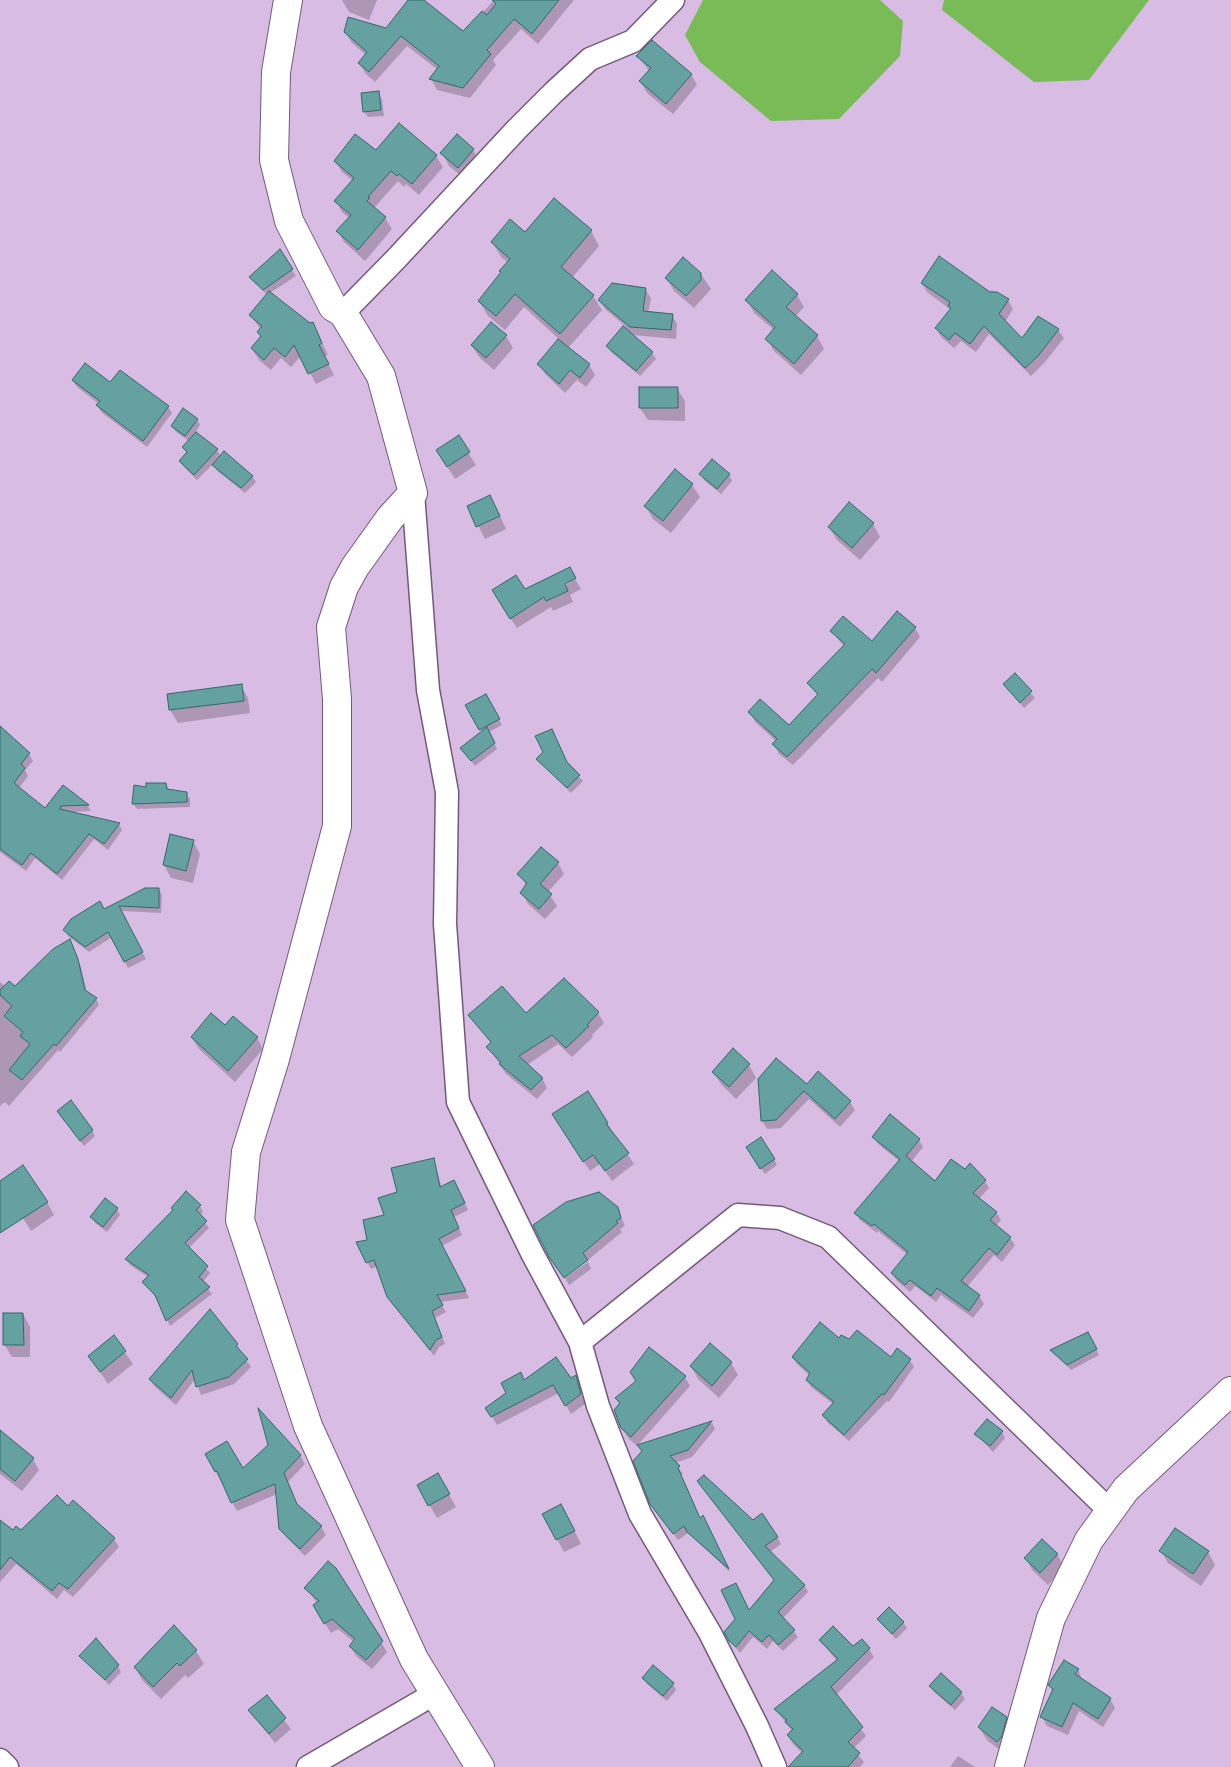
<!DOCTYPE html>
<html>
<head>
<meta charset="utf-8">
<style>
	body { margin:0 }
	canvas { display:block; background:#d8bce3 }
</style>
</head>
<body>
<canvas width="1231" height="1767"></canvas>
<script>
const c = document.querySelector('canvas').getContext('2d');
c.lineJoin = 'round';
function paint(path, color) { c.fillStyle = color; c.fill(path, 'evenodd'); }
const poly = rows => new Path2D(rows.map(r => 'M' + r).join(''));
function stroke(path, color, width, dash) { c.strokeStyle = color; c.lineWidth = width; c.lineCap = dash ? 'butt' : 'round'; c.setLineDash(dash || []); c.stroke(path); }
const water = poly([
	[703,0,880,0,903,21,900,56,839,119,771,121,700,62,685,35],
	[944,0,1149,0,1089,80,1034,82,942,10]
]);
const shadow = poly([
	[342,0,377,0,369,20,349,12],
	[410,0,422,0,464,33,494,0,574,0,538,44,521,29,493,60,496,65,470,98,437,90,431,79,438,70,407,46,375,82,366,74,359,63,366,55,352,43,345,31,386,30],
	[638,56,691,74,697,85,673,114,647,93,641,82,649,71],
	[378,93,382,99,384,116,368,117,364,111],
	[399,125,436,156,443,167,419,195,406,184,404,187,398,181,374,208,385,218,392,229,365,261,344,242,338,231,349,218,342,212,336,201,353,181,342,172,335,161,376,152],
	[473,150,481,163,466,180,449,166,442,153],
	[591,231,599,246,572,278,593,296,602,310,568,348,589,365,595,375,586,387,577,380,565,393,545,374,539,364,560,340,524,307,505,330,488,316,479,301,508,263,501,257,492,242,525,234],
	[280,251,296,276,270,293,309,325,312,323,318,334,328,355,324,356,334,375,316,384,301,356,291,367,281,358,271,370,259,360,252,349,261,338,258,332,261,330,251,316,267,295,251,278],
	[683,259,703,277,711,289,694,308,674,291,667,279],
	[922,283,990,293,992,290,1008,300,1013,309,1005,322,1022,340,1058,330,1064,338,1045,362,1031,376,989,334,976,352,961,341,954,348,941,337,936,328,951,310,927,292],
	[645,289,651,298,648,313,672,315,677,324,676,339,632,335,652,353,656,359,640,376,611,352,608,346,625,326,605,309,600,300],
	[797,295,804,307,795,317,817,336,824,349,801,375,774,351,767,339,774,330,754,313,747,300],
	[506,336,513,348,494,370,480,358,472,346],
	[73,381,111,384,168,407,172,413,147,447,101,412,98,406,99,404,77,387],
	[677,389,685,401,685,421,648,420,640,408],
	[197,419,200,425,195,433,217,450,221,457,252,476,256,482,245,493,217,471,213,464,197,480,184,467,180,461,187,453,184,448,189,441,176,432,172,426],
	[458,437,476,465,455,479,445,463],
	[701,474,729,475,732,481,721,494,704,480],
	[692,485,700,497,671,533,653,519,646,507],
	[849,503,873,524,880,537,860,560,837,540,829,527],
	[468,506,497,509,506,529,485,539],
	[569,569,581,589,570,595,573,602,553,611,551,607,517,628,499,601],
	[574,579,561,589,559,587,568,581],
	[915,628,920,637,882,682,878,678,793,765,779,754,774,744,776,741,755,722,750,712,789,727,818,696,808,683,844,647,832,631,872,643],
	[1015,674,1035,698,1024,708,1004,685],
	[241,686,248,698,250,713,178,723,170,710],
	[485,696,502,725,489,732,497,749,475,766,462,748,482,733,467,706],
	[0,728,29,754,33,761,25,770,28,776,19,788,45,810,63,787,88,806,91,811,72,812,119,824,122,830,108,850,94,839,62,880,35,858,26,871,0,852],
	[552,730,568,765,583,781,571,793,538,759,544,752],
	[166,784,169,790,186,793,190,799,190,807,137,809,133,803],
	[193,841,200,854,193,883,171,878,164,865],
	[542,848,558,863,564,874,548,892,557,906,545,919,528,904,522,893,527,887,519,874],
	[159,889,162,895,161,913,121,911,146,959,128,968,112,937,89,952,68,936,65,930],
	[70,941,81,967,87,993,96,999,99,1005,60,1052,58,1050,9,1106,5,1102,0,1106,0,982,5,986,15,988],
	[598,1013,604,1023,592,1035,593,1037,572,1057,558,1044,527,1065,542,1078,547,1088,537,1099,506,1074,488,1047,491,1043,470,1015],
	[225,1027,257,1038,263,1049,235,1082,199,1049,192,1038],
	[749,1065,756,1078,736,1099,721,1084,713,1072],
	[818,1073,850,1102,855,1110,840,1127,809,1099,781,1128,767,1129,762,1121,807,1086],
	[587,1092,634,1164,612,1181,600,1164,590,1171,559,1124],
	[62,1117,92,1130,95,1136,84,1146],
	[873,1137,919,1140,923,1147,911,1162,935,1183,985,1181,989,1188,979,1199,996,1212,1001,1220,996,1226,1010,1238,1015,1245,1002,1262,994,1255,967,1287,979,1296,984,1304,973,1318,941,1295,936,1302,915,1286,910,1292,897,1281,892,1273,908,1255,878,1231,877,1233,860,1220,855,1213,899,1161,878,1144],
	[751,1153,774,1159,777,1165,765,1174],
	[433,1160,442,1188,458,1188,468,1210,454,1217,462,1235,442,1246,469,1298,440,1302,446,1312,435,1318,445,1344,439,1347,434,1356,393,1304,378,1266,371,1269,357,1243,369,1242,398,1193],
	[0,1182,47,1202,54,1215,31,1231],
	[200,1206,203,1212,200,1216,209,1228,188,1249,210,1273,203,1282,212,1294,170,1326,158,1300,143,1282,148,1277,130,1265,127,1260],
	[617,1207,625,1226,620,1229,622,1232,588,1260,588,1258,563,1276],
	[117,1209,120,1215,107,1232,95,1223,92,1217],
	[588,1262,591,1269,569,1285,565,1278],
	[210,1311,237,1345,251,1367,234,1384,201,1395,195,1379,176,1405,155,1387,150,1380],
	[23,1314,30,1327,30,1357,12,1357,4,1344],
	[1088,1334,1099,1355,1071,1370,1051,1350],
	[114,1337,133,1364,108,1384,89,1356],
	[840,1340,891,1359,910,1360,914,1367,889,1402,887,1401,849,1441,828,1423,823,1415,833,1404,811,1387,807,1380,810,1376,797,1364,793,1357],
	[731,1363,738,1375,719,1398,698,1379,691,1366],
	[575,1377,585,1404,571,1414,559,1393,497,1425,487,1408,524,1382,571,1380],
	[685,1377,690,1386,637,1446,628,1438,622,1428,620,1405,617,1399],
	[712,1423,715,1429,692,1457,675,1463,683,1474,681,1476,700,1519,706,1524,730,1572,688,1533,678,1540,656,1511,643,1452,639,1446],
	[0,1432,33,1459,39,1470,22,1491,0,1474],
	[1002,1432,1005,1438,993,1452,976,1434],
	[206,1454,243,1470,300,1455,305,1464,288,1482,298,1506,321,1527,326,1535,305,1556,286,1537,280,1528,277,1494,237,1511],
	[438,1475,456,1507,437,1518,418,1485],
	[73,1502,114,1539,119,1547,73,1597,64,1590,57,1599,16,1564,0,1582,0,1530,21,1531,68,1508],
	[544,1515,568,1519,581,1544,564,1552],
	[753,1521,777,1537,781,1544,770,1552,804,1585,808,1592,783,1618,798,1637,783,1651,773,1641,767,1649,753,1637,740,1653,730,1641,749,1611,775,1581],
	[1161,1551,1208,1552,1215,1565,1201,1586,1168,1563],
	[1057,1554,1064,1567,1048,1585,1033,1571,1026,1559],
	[306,1588,381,1642,387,1652,372,1669,356,1656,350,1646,354,1642,338,1629,331,1633,314,1605,317,1603],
	[878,1619,903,1622,907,1628,896,1639],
	[174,1627,196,1651,204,1664,188,1678,185,1675,161,1699,142,1680,135,1667],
	[820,1640,853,1648,869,1649,874,1657,836,1695,866,1736,853,1749,864,1762,860,1767,800,1767,802,1753,793,1744,788,1736,792,1731,776,1710,837,1661],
	[81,1656,118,1666,121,1672,109,1685],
	[1078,1669,1082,1680,1110,1698,1115,1708,1103,1727,1079,1711,1068,1735,1047,1726,1042,1717,1053,1692,1050,1685],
	[644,1678,673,1684,676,1690,667,1701,647,1684],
	[931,1686,961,1693,965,1699,955,1710,934,1692],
	[266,1697,291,1729,275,1743,250,1711],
	[1006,1718,1013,1731,1005,1754,987,1740,979,1727],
	[958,1756,975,1767,950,1767]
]);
const building = poly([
	[408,0,424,0,463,31,482,11,487,15,496,4,492,0,559,0,532,34,514,19,487,50,491,54,463,88,429,79,439,66,401,36,369,72,358,63,367,52,344,32,348,17,386,28,408,0],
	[652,40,692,74,666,104,639,81,651,68,636,56,652,40],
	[379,91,381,110,363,112,361,93,379,91],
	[399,123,437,155,412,184,399,174,397,176,391,171,368,197,370,198,367,201,386,217,358,250,336,231,351,215,334,201,354,178,334,161,355,134,376,150,399,123],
	[457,134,474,149,458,168,440,153,457,134],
	[554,198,592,230,561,267,594,295,560,334,515,294,496,316,478,301,501,272,499,271,510,259,491,242,510,219,525,232,554,198],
	[280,249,293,269,263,290,249,277,280,249],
	[939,256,990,292,997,292,1009,299,999,314,1022,338,1038,316,1059,329,1038,356,1025,368,984,326,970,344,955,333,949,340,935,328,951,308,948,306,950,302,921,283,939,256],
	[683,257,701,273,701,280,686,296,665,278,683,257],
	[772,270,798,294,786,307,818,335,794,364,765,339,775,327,745,300,772,270],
	[612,283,646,288,643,311,673,314,671,330,630,327,598,300,612,283],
	[269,291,310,323,313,322,322,343,319,345,329,364,308,374,294,345,285,357,274,348,264,360,251,348,261,336,257,332,262,326,249,315,269,291],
	[491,322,507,335,486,358,471,345,491,322],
	[623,326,653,352,636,371,606,346,623,326],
	[558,339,590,364,580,378,570,370,559,384,537,364,558,339],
	[85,363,110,382,120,370,169,406,143,441,96,405,100,401,72,380,85,363],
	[639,387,678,387,678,408,639,408,639,387],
	[183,408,198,419,185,436,171,426,183,408],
	[196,432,218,449,194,475,179,461,187,452,182,447,196,432],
	[459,435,470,452,447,467,436,450,459,435],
	[224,451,253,476,241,488,212,465,224,451],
	[712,459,730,474,717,489,699,474,712,459],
	[675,469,693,484,663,521,644,506,675,469],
	[490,495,500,516,476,527,467,506,490,495],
	[849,502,874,523,852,548,828,527,849,502],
	[570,567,576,578,565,584,568,591,546,601,544,597,510,619,492,590,516,575,525,589,570,567],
	[897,611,916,627,876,673,872,669,787,757,772,744,777,739,748,712,760,699,789,725,818,694,807,683,845,644,830,631,843,616,872,641,897,611],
	[1015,673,1032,691,1020,703,1003,684,1015,673],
	[242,684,244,701,169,710,167,694,242,684],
	[486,694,500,719,479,730,465,705,486,694],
	[0,726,30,753,21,764,25,768,14,783,45,808,63,785,89,805,61,806,60,809,120,823,104,844,89,834,57,874,31,853,22,865,0,849,0,726],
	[487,727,495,743,471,761,460,748,487,727],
	[552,729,567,762,580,775,567,788,536,759,543,752,535,736,552,729],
	[146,783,166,783,167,789,187,792,187,802,132,804,134,785,146,787,146,783],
	[170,834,194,840,186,871,163,865,170,834],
	[541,847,559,862,540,884,552,894,539,909,520,893,527,883,517,874,541,847],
	[145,888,159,888,159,908,119,906,143,952,124,962,108,932,85,947,63,930,71,919,100,901,104,909,145,888],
	[70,939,78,959,85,990,97,998,56,1046,54,1044,22,1080,9,1070,30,1044,20,1036,23,1032,4,1016,12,1006,0,995,0,990,9,981,15,986,53,949,70,939],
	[564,978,599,1012,587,1025,589,1026,566,1048,552,1035,519,1056,543,1078,531,1090,499,1064,501,1062,486,1047,491,1042,468,1015,502,986,526,1013,564,978],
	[211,1013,225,1025,233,1016,258,1037,228,1071,191,1037,211,1013],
	[733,1048,750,1064,729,1087,712,1072,733,1048],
	[776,1058,807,1084,818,1071,851,1101,835,1119,804,1091,776,1120,761,1121,758,1079,776,1058],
	[588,1091,608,1123,606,1124,629,1153,605,1171,593,1155,583,1162,552,1114,588,1091],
	[71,1100,93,1130,80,1141,57,1111,71,1100],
	[890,1114,920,1139,906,1156,935,1181,951,1159,965,1169,970,1163,986,1180,973,1193,997,1212,990,1220,1011,1237,997,1255,989,1248,961,1281,980,1295,969,1311,937,1288,931,1296,910,1280,905,1285,891,1273,908,1252,874,1224,872,1226,854,1213,900,1159,872,1137,890,1114],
	[761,1137,775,1159,760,1169,746,1147,761,1137],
	[434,1158,440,1187,454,1180,465,1203,451,1210,459,1228,439,1239,466,1291,437,1295,443,1305,432,1311,442,1337,436,1340,430,1350,387,1297,374,1260,366,1263,356,1242,367,1240,363,1220,384,1215,378,1198,397,1192,391,1168,434,1158],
	[23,1165,48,1202,0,1233,0,1181,23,1165],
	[186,1191,201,1205,196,1210,207,1221,185,1243,208,1266,199,1277,210,1287,166,1321,155,1295,142,1282,149,1275,125,1259,173,1210,171,1208,186,1191],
	[599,1192,618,1207,621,1218,616,1221,618,1223,583,1253,588,1260,564,1278,549,1257,533,1225,566,1202,599,1192],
	[105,1198,118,1208,103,1227,90,1217,105,1198],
	[210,1309,238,1344,236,1346,248,1359,229,1377,196,1387,192,1370,171,1398,149,1379,210,1309],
	[3,1313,23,1313,24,1345,3,1345,3,1313],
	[820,1322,839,1338,841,1335,849,1339,857,1330,891,1357,897,1348,911,1359,884,1395,882,1394,876,1400,844,1435,822,1415,834,1402,806,1380,810,1373,792,1357,820,1322],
	[1088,1332,1097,1349,1067,1365,1050,1350,1088,1332],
	[114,1335,126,1351,100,1372,88,1356,114,1335],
	[710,1343,732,1362,712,1386,690,1366,710,1343],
	[649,1347,686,1376,631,1437,621,1428,614,1410,620,1403,615,1398,636,1381,630,1372,649,1347],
	[556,1357,571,1378,576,1375,581,1394,565,1406,553,1385,491,1417,485,1408,506,1393,501,1383,521,1372,524,1380,556,1357],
	[258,1408,301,1455,284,1473,297,1504,322,1526,300,1549,279,1529,275,1484,231,1503,217,1471,215,1472,205,1454,227,1441,243,1468,268,1445,258,1408],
	[987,1419,1003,1431,990,1446,974,1434,987,1419],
	[712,1421,688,1450,670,1456,680,1466,678,1468,700,1518,703,1515,729,1569,687,1532,684,1526,673,1534,650,1504,633,1461,642,1451,637,1445,712,1421],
	[0,1430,34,1458,15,1481,0,1469,0,1430],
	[438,1473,450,1494,428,1506,417,1485,438,1473],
	[704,1475,753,1520,762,1513,778,1537,765,1546,805,1585,778,1612,795,1630,778,1645,769,1635,762,1642,749,1631,736,1647,729,1641,724,1632,735,1619,721,1590,736,1583,749,1610,774,1580,697,1481,704,1475],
	[57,1495,68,1506,73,1500,115,1538,68,1589,59,1583,52,1591,10,1557,0,1570,0,1520,13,1530,16,1526,21,1530,57,1495],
	[561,1504,575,1531,556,1540,542,1514,561,1504],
	[1175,1528,1209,1551,1193,1574,1159,1551,1175,1528],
	[1042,1539,1058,1554,1040,1573,1024,1558,1042,1539],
	[328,1561,336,1568,383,1641,366,1660,349,1646,355,1639,332,1619,324,1624,313,1605,319,1601,304,1588,328,1561],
	[889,1607,904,1622,892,1634,877,1619,889,1607],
	[174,1625,197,1650,180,1666,177,1663,153,1687,134,1667,174,1625],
	[833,1626,853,1646,862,1639,870,1648,831,1687,863,1727,848,1742,860,1753,848,1767,788,1767,803,1751,787,1735,793,1729,785,1722,787,1720,774,1709,838,1659,819,1640,833,1626],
	[96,1638,119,1665,105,1680,79,1656,96,1638],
	[1064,1660,1079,1669,1075,1674,1111,1698,1098,1719,1073,1703,1062,1727,1040,1717,1053,1689,1048,1685,1064,1660],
	[653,1665,674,1683,663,1696,642,1678,653,1665],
	[941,1673,962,1692,951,1705,929,1686,941,1673],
	[267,1695,286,1718,269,1734,248,1710,267,1695],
	[992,1707,1007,1717,1002,1736,997,1742,978,1727,992,1707]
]);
const street = poly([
	[343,313,395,260,517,129,554,92,590,59,633,41,673,0],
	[413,493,428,690,447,792,445,924,458,1102,532,1253,580,1342,598,1406,640,1514,710,1633,757,1726,775,1767],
	[580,1342,738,1215,780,1218,828,1237,1110,1511],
	[0,1760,7,1767],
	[308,1767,434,1694]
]);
const secondary = poly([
	[288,0,276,72,274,160,289,221,333,307,343,313,381,376,413,493,390,518,355,567,344,587,331,627,337,699,337,826,275,1059,246,1152,240,1220,308,1426,414,1659,480,1767],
	[1009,1767,1051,1618,1089,1540,1126,1489,1231,1391]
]);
paint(water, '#78bb57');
paint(shadow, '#0003');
paint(building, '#66a1a1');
stroke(building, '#2f6a6b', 1);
stroke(street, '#735a7c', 25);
stroke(secondary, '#735a7c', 30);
stroke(street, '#fff', 22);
stroke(secondary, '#fff', 28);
</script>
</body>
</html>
